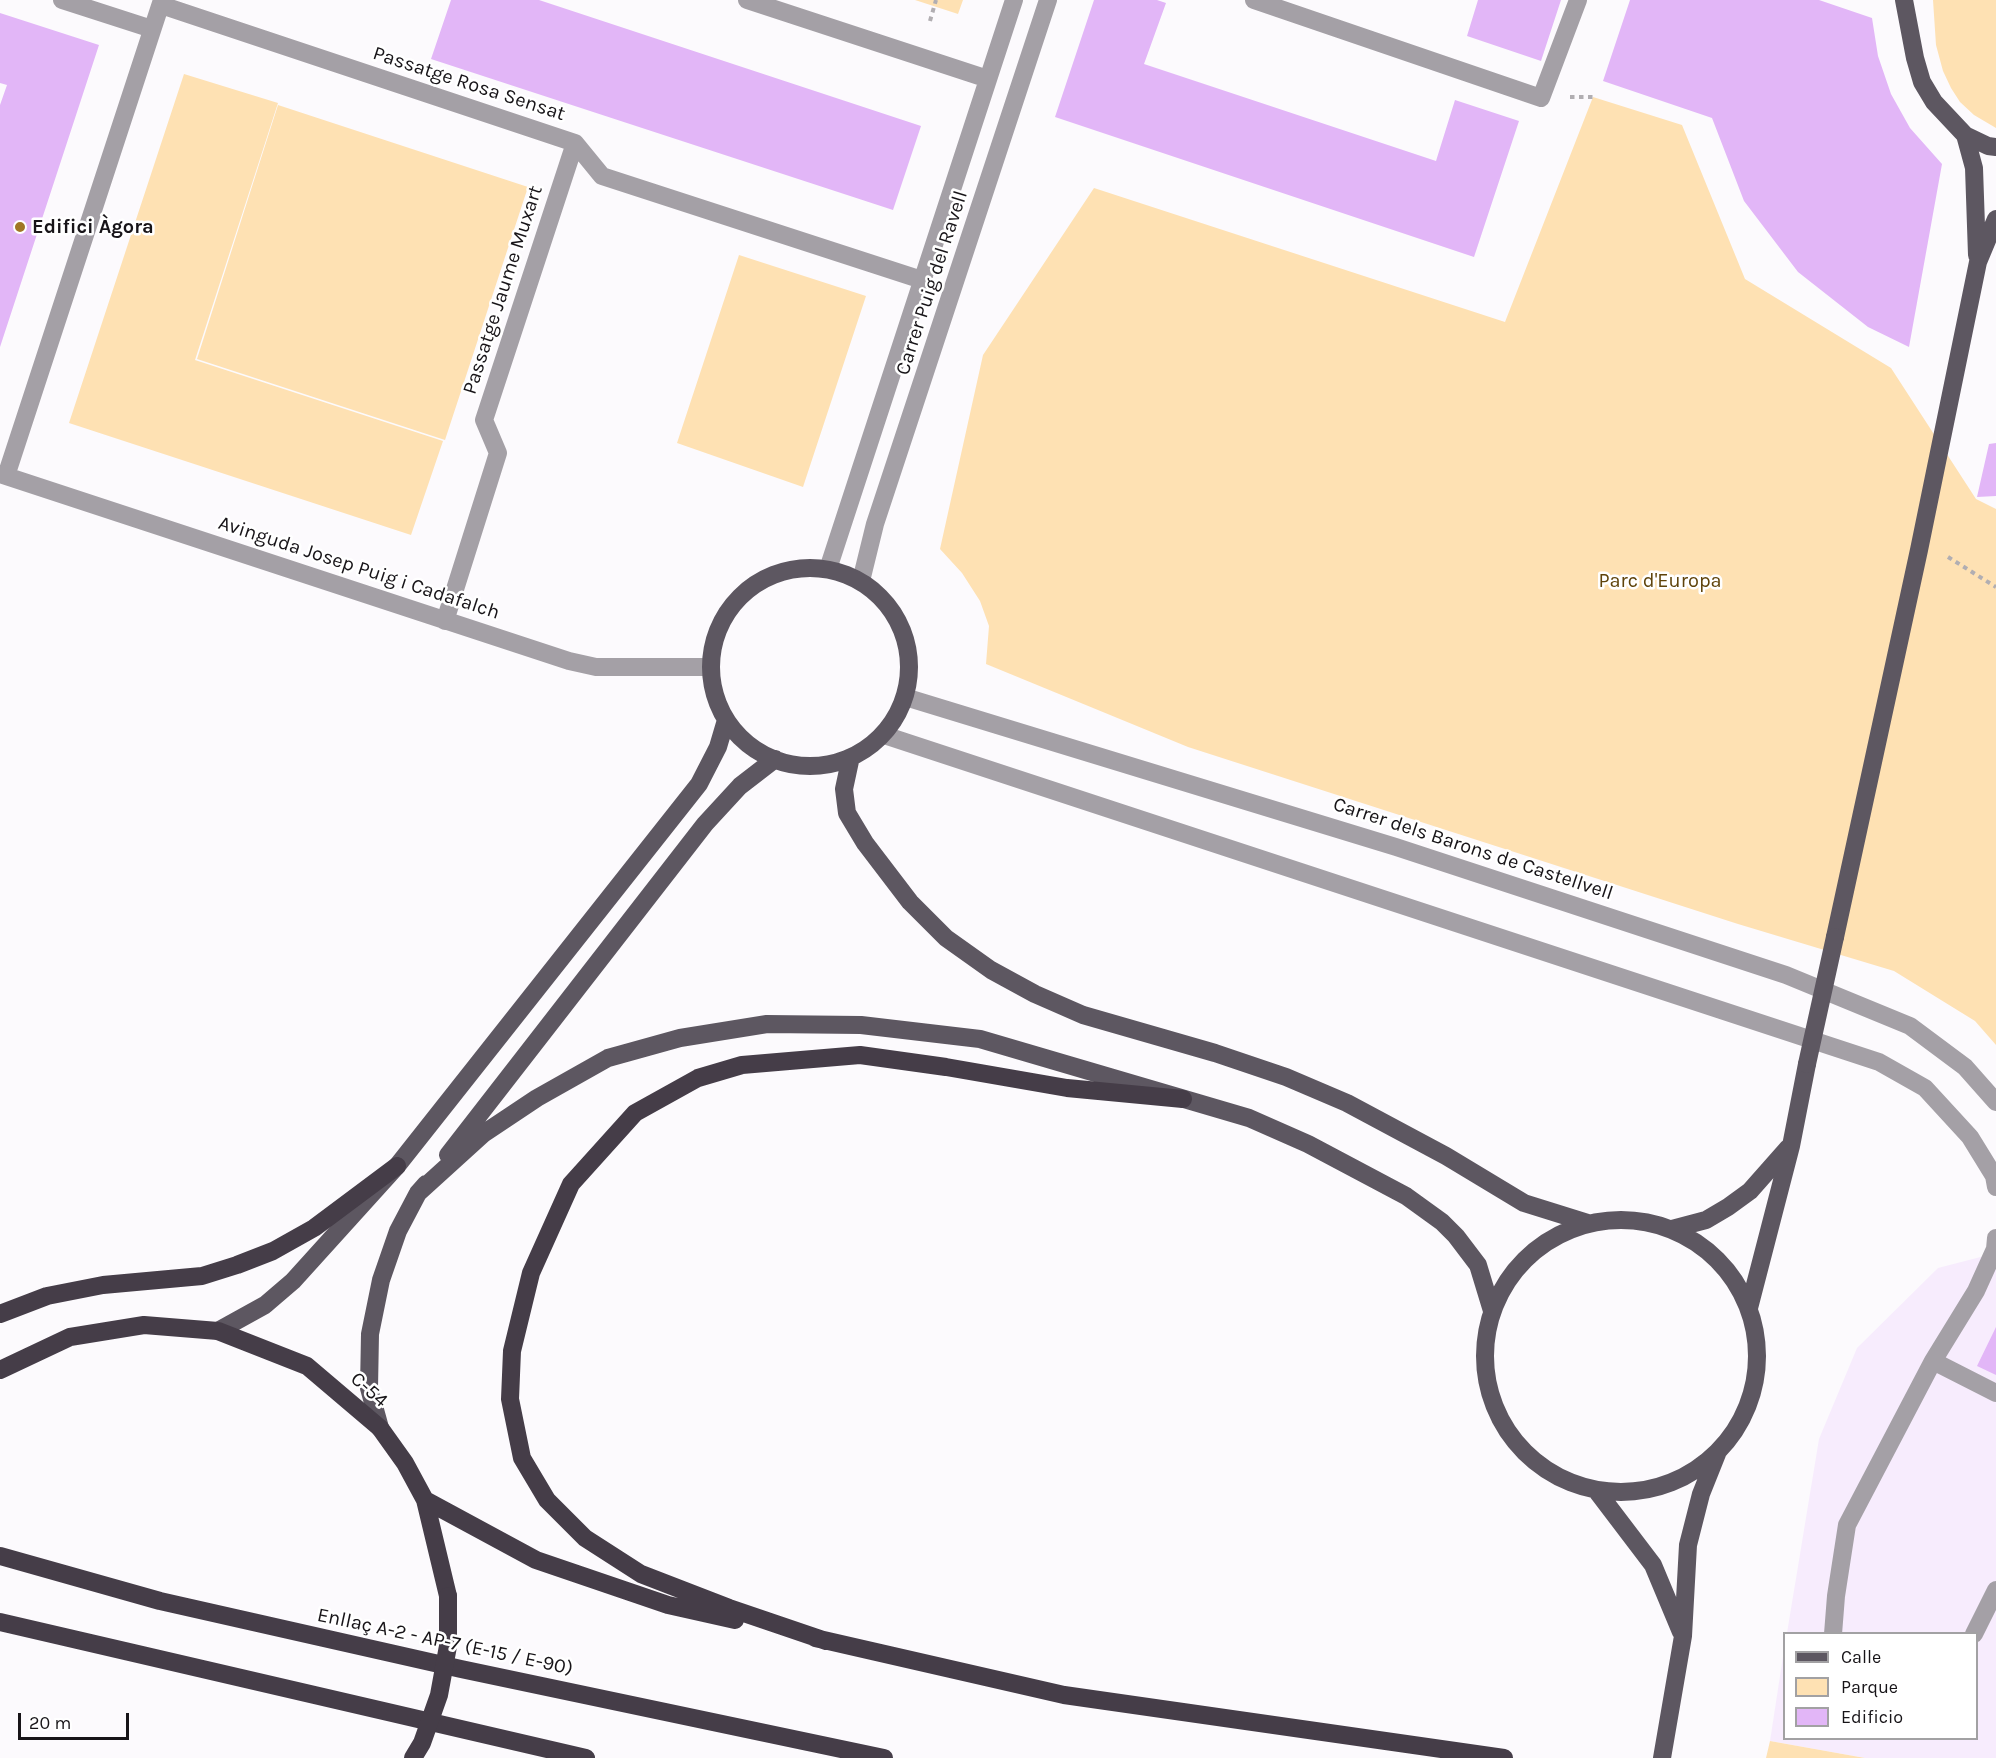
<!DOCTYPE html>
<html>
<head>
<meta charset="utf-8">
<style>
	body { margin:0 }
	#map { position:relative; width:1996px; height:1758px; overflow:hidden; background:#fcfafd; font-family:Karla,sans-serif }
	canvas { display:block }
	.legend { position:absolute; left:1783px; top:1632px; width:195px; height:108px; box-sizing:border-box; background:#fff; border:2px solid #a2a1a3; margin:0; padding:8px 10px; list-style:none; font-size:18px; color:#171418 }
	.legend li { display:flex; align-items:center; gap:12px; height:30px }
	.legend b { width:30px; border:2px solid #a2a1a3 }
	.scale { position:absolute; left:18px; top:1713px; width:111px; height:27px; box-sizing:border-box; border:3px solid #171418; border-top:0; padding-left:8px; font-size:18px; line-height:21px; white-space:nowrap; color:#171418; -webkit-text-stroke:4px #fff; paint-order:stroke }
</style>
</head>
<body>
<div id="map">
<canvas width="1996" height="1758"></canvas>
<ul class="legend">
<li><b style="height:8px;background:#5d5761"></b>Calle</li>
<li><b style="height:16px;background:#fee1b3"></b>Parque</li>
<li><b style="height:16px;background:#e2b6f7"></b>Edificio</li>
</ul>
<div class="scale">20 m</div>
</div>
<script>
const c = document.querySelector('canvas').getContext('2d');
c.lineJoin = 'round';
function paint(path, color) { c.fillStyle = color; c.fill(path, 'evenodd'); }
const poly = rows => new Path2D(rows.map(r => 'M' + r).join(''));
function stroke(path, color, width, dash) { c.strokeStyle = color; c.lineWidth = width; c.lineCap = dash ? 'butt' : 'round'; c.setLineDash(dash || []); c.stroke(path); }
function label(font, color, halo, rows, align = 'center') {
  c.font = font + ' Karla,sans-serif'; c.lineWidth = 5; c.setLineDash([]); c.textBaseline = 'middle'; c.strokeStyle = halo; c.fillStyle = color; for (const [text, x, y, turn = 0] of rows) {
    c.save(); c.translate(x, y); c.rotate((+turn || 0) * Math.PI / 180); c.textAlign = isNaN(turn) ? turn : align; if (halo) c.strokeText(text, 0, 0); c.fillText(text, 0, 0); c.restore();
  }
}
const built = poly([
	[1996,1253,1996,1758,1865,1758,1770,1741,1784,1650,1784,1738,1976,1738,1976,1634,1787,1633,1819,1439,1857,1348,1938,1268]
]);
const green = poly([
	[915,0,963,0,958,14],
	[1933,0,1996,0,1996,128,1974,115,1960,102,1951,88,1943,71,1936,45],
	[184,74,278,103,195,360,443,441,411,535,69,423],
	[1593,97,1682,125,1745,279,1891,368,1976,499,1996,509,1996,1045,1975,1021,1894,971,1738,924,1188,747,986,664,989,626,980,601,962,573,940,549,983,355,1094,188,1505,322],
	[278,105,528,187,445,440,197,359],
	[739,255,866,296,803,487,677,443],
	[1770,1741,1865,1758,1766,1758]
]);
const building = poly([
	[451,0,539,0,921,126,893,210,431,59],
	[1094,0,1157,0,1166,3,1144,64,1436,161,1455,100,1519,121,1474,257,1055,117],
	[1478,0,1561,0,1541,61,1467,36],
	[1630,0,1819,0,1872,18,1878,56,1891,94,1910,128,1942,164,1909,347,1868,327,1798,272,1744,201,1712,118,1603,81],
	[0,13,99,45,0,347,0,105,7,85,0,83],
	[1996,443,1996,496,1977,497,1989,444],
	[1996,1327,1996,1375,1977,1366]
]);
const path = poly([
	[930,21,936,0],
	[1570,97,1593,97],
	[1948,557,1996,587]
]);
const minor = poly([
	[62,0,152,29],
	[747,0,988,79],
	[1254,0,1541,98,1578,0],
	[161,5,575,143,602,176,922,280],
	[0,474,569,661,596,667,710,667],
	[6,476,162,0],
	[828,569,1014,0],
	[861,581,875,524,1048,0],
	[445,621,498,453,484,420,575,143],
	[905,697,1396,847,1786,975,1910,1026,1965,1067,1996,1102],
	[884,735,1879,1062,1925,1088,1970,1137,1994,1176,1996,1187],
	[1933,1361,1996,1393],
	[1833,1634,1836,1596,1847,1525,1933,1361,1976,1291,1995,1249,1996,1238],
	[1974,1634,1996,1590]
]);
const major = poly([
	[1904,0,1915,58,1922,82,1934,102,1965,135,1988,146,1996,147],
	[1965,135,1974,168,1977,255],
	'711 667a99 99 0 1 1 198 0a99 99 0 1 1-198 0Z',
	[850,761,844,789,847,813,865,843,910,902,946,938,991,970,1035,994,1083,1015,1215,1053,1286,1077,1347,1103,1446,1156,1524,1203,1588,1223],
	[1835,937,1919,550,1978,262,1996,219],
	[448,1155,705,824,740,786,775,759],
	[418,1193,483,1134,537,1098,608,1058,680,1038,767,1024,861,1025,980,1039,1249,1118,1308,1144,1406,1196,1442,1222,1456,1236,1478,1265,1492,1311],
	'1485 1356a136 136 0 1 1 272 0a136 136 0 1 1-272 0Z',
	[1672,1229,1706,1220,1728,1207,1750,1191,1788,1148],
	[1749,1308,1791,1146,1807,1064],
	[218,1331,265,1305,293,1281,397,1166,699,784,718,747,726,720],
	[380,1428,369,1388,370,1334,381,1280,398,1231,418,1193,426,1184],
	[1596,1490,1653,1565,1681,1632],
	[1662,1758,1683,1636,1688,1545,1701,1494,1717,1454]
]);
const highway = poly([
	[0,1314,47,1296,103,1285,202,1276,237,1265,273,1251,314,1228,397,1166],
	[0,1370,70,1337,144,1325,218,1331,307,1366,380,1428,405,1463,425,1500,448,1596],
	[425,1500,536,1560,668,1605,735,1620],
	[0,1556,160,1601,461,1669,884,1758],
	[0,1622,586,1758],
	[815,1638,1064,1695,1504,1758],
	[826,1641,729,1608,641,1574,585,1538,547,1500,522,1458,510,1399,512,1351,531,1273,571,1184,635,1113,698,1078,742,1065,860,1055,946,1067,1067,1088,1183,1099]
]);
const majorBridge = poly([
	[1807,1064,1835,937]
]);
const highwayBridge = poly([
	[413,1758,422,1743,439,1695,448,1646,448,1596]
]);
const markers = [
	[20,227,6,"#a07625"]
];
const streetNames = [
	["Passatge Rosa Sensat",469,84,18],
	["Carrer Puig del Ravell",932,283,-72],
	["Passatge Jaume Muxart",503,290,-72],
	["Avinguda Josep Puig i Cadafalch",359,568,18],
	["Carrer dels Barons de Castellvell",1473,849,18],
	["C-54",369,1390,41],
	["Enllaç A-2 - AP-7 (E-15 / E-90)",445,1642,12]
];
const poiNames = [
	["Edifici Àgora",32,227]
];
const parkNames = [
	["Parc d'Europa",1660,581]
];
paint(built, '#f7ecfd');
paint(green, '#fee1b3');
paint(building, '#e2b6f7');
stroke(path, '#b1aeb2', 4, [4.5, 4.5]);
stroke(minor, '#a4a0a6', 18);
stroke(major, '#5d5761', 18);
stroke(highway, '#453d48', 18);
stroke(majorBridge, '#5d5761', 18);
stroke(highwayBridge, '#453d48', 18);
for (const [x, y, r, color] of markers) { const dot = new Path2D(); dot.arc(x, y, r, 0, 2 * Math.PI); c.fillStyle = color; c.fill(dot); stroke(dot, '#fff', 2); }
label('20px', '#171418', '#fff', streetNames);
label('bold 20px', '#171418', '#fff', poiNames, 'left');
label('20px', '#5f430a', '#fff', parkNames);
</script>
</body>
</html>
